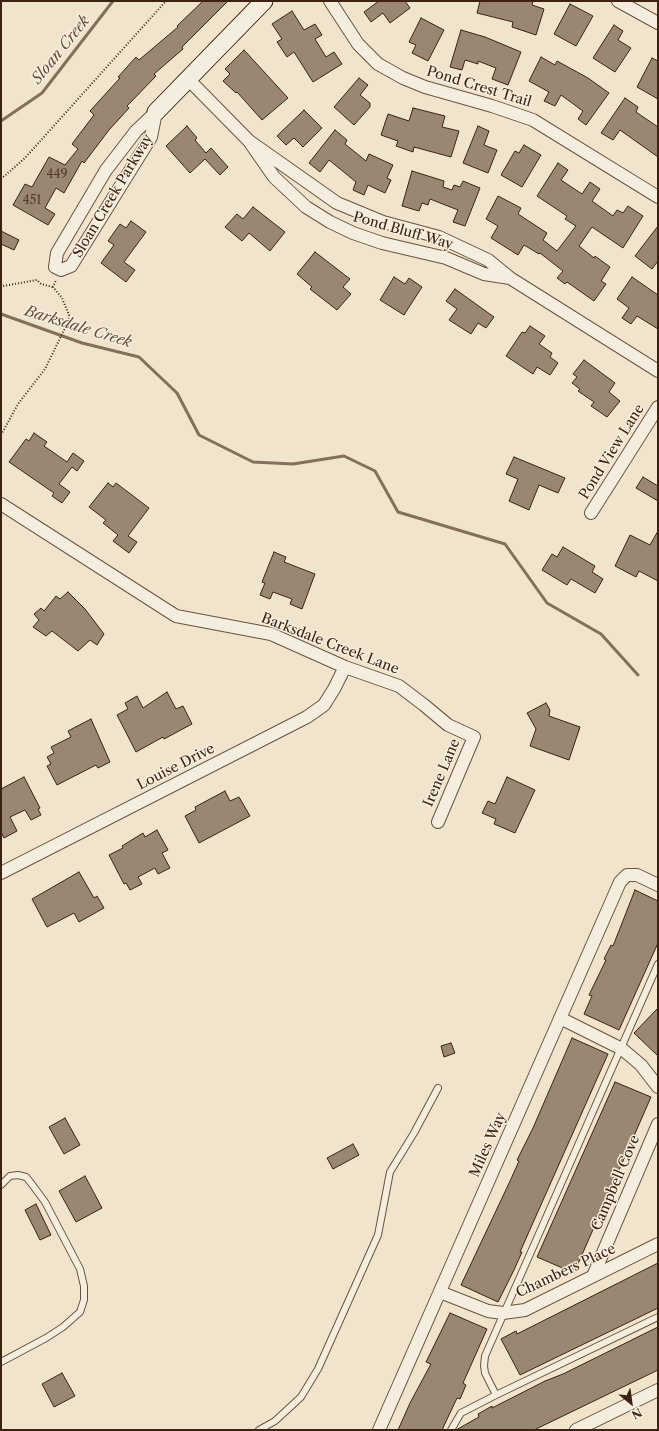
<!DOCTYPE html>
<html>
<head>
<meta charset="utf-8">
<style>
	body { margin:0 }
	#map { position:relative; width:659px; height:1431px; overflow:hidden; background:#f0e5cc; font-family:"Libre Caslon Text",serif }
	canvas { display:block }
	.frame { position:absolute; inset:0; border:2px solid #3c2212; pointer-events:none }
	.north { position:absolute; left:611px; top:1383px; width:40px; height:40px; -webkit-text-stroke:3px #f5eede; paint-order:stroke; rotate:151deg; font-size:11px; font-weight:700; line-height:16px; text-align:center; color:#3c2212 }
	.north::after { content:''; display:block; margin:auto; width:14px; height:18px; background:#3c2212; clip-path:polygon(50% 0,100% 100%,50% 72%,0 100%) }
</style>
</head>
<body>
<div id="map">
<canvas width="659" height="1431"></canvas>
<div class="frame"></div>
<div class="north">N</div>
</div>
<script>
const c = document.querySelector('canvas').getContext('2d');
c.lineJoin = 'round';
const poly = rows => new Path2D(rows.map(r => 'M' + r).join(''));
function stroke(path, color, width, dash) { c.strokeStyle = color; c.lineWidth = width; c.lineCap = dash ? 'butt' : 'round'; c.setLineDash(dash || []); c.stroke(path); }
function paint(path, color) { c.fillStyle = color; c.fill(path, 'evenodd'); }
function label(font, color, halo, rows, align = 'center') {
  c.font = font + ' "Libre Caslon Text",serif'; c.lineWidth = 3; c.setLineDash([]); c.textBaseline = 'middle'; c.strokeStyle = halo; c.fillStyle = color; for (const [text, x, y, turn = 0] of rows) {
    c.save(); c.translate(x, y); c.rotate((+turn || 0) * Math.PI / 180); c.textAlign = isNaN(turn) ? turn : align; if (halo) c.strokeText(text, 0, 0); c.fillText(text, 0, 0); c.restore();
  }
}
const stream = poly([
	[1,121,42,93,113,1],
	[1,314,82,343,139,357,177,393,199,435,253,462,293,464,344,456,375,471,398,512,505,544,547,603,601,634,638,675]
]);
const building = poly([
	[203,1,228,1,182,47,183,49,154,74,156,76,127,106,129,108,109,130,84,163,82,161,64,193,56,188,45,208,55,214,48,225,13,205,25,184,32,187,49,157,65,165,78,149,72,144,94,115,90,111,120,78,118,77,136,57,139,60,178,27,177,26,203,1],
	[379,1,405,1,410,8,390,23,383,13,371,22,364,12,379,1],
	[480,1,533,1,532,5,544,9,536,35,512,27,513,22,477,13,480,1],
	[570,4,593,16,576,46,554,34,570,4],
	[292,11,304,30,315,24,322,35,315,39,326,57,334,52,342,64,313,82,294,52,287,57,277,42,282,39,272,24,292,11],
	[421,18,444,30,428,61,412,53,416,45,409,42,421,18],
	[614,25,623,31,618,40,631,48,615,72,593,58,614,25],
	[461,30,485,37,521,52,508,85,492,79,496,68,478,61,478,64,465,60,462,70,450,67,461,30],
	[244,50,288,98,262,120,237,92,236,93,223,81,230,74,225,69,244,50],
	[541,57,555,65,557,61,588,78,609,93,586,125,578,119,583,111,561,95,555,106,544,101,549,92,529,81,541,57],
	[652,58,658,61,658,99,637,87,652,58],
	[359,78,368,85,360,95,370,103,370,107,354,125,334,107,359,78],
	[625,98,638,107,636,112,658,127,658,157,620,130,613,140,601,133,625,98],
	[413,108,445,116,442,127,459,131,451,157,414,147,413,152,396,146,398,141,381,135,388,114,409,121,413,108],
	[304,110,322,128,303,147,294,138,286,145,277,136,304,110],
	[187,126,197,138,195,140,206,153,211,148,228,167,220,175,205,159,190,173,166,146,187,126],
	[478,126,489,131,484,145,497,150,488,173,463,163,478,126],
	[335,130,347,140,345,144,366,161,369,154,393,165,387,178,391,180,385,193,368,185,364,195,353,190,356,182,329,160,320,172,309,163,335,130],
	[524,145,541,155,522,187,501,175,515,151,519,153,524,145],
	[558,163,568,170,561,180,582,194,590,182,600,189,592,201,613,216,617,210,623,213,628,206,643,216,623,248,592,227,579,246,594,258,595,256,610,267,601,281,606,284,594,301,567,282,565,284,557,278,563,271,540,253,539,254,524,245,518,255,491,238,498,226,486,219,498,196,521,208,518,214,547,233,543,240,557,251,576,226,565,219,567,216,537,196,558,163],
	[412,171,444,181,443,187,452,190,454,185,460,187,463,181,480,188,465,226,453,222,458,210,430,199,428,205,422,203,419,211,402,206,412,171],
	[253,207,285,232,270,251,249,233,242,241,225,227,237,214,243,219,253,207],
	[131,221,146,232,124,262,135,270,126,282,101,263,114,245,108,241,120,224,126,228,131,221],
	[658,226,658,261,652,269,635,256,658,226],
	[1,231,19,240,14,250,1,244,1,231],
	[315,252,350,279,343,287,351,294,337,310,310,289,312,287,297,274,315,252],
	[394,277,405,284,409,278,422,287,404,315,380,300,394,277],
	[632,277,658,295,658,329,637,316,631,324,622,318,629,308,617,299,632,277],
	[455,289,494,317,486,328,478,323,471,334,449,320,457,309,446,301,455,289],
	[530,326,545,336,539,344,552,353,550,357,558,363,550,375,537,367,533,374,506,356,522,332,525,333,530,326],
	[584,360,615,383,609,392,620,401,607,417,591,406,594,402,578,391,580,389,572,383,577,377,573,374,584,360],
	[34,433,47,442,44,446,67,462,73,453,84,461,77,471,72,467,59,484,70,492,62,503,52,496,54,493,9,462,26,439,29,441,34,433],
	[514,457,565,478,558,493,539,485,529,510,509,501,518,479,506,474,514,457],
	[643,477,658,486,658,501,636,488,643,477],
	[108,483,113,487,116,483,149,508,128,536,137,542,129,553,113,541,118,535,103,523,106,520,89,507,108,483],
	[658,531,658,581,639,571,636,577,615,566,630,535,650,545,658,531],
	[563,547,595,566,592,572,603,579,595,593,571,579,567,585,542,570,552,554,557,557,563,547],
	[274,552,286,557,284,562,315,574,302,609,290,604,292,599,273,592,270,599,260,595,265,583,262,582,274,552],
	[68,592,85,609,104,634,97,645,90,640,78,651,52,631,46,636,33,627,39,620,34,614,41,608,44,611,56,596,60,599,68,592],
	[167,692,176,709,183,706,192,724,164,739,163,737,136,752,117,715,128,709,125,703,137,696,143,708,167,692],
	[546,703,550,710,549,716,580,727,569,760,530,746,536,729,527,713,546,703],
	[91,719,110,762,98,768,96,765,57,785,47,766,51,764,47,757,54,753,51,747,71,737,68,731,91,719],
	[24,777,40,808,38,809,41,815,31,820,25,810,10,817,17,831,4,838,1,832,1,789,24,777],
	[507,777,535,790,515,833,494,824,496,819,482,813,488,801,495,804,507,777],
	[225,791,230,801,239,797,250,816,199,843,185,816,196,810,195,807,225,791],
	[157,830,168,850,162,853,170,868,158,874,155,868,138,877,142,884,130,890,126,883,124,884,109,855,123,848,122,846,143,833,145,837,157,830],
	[79,872,94,898,97,896,104,908,79,922,74,913,47,927,32,899,79,872],
	[635,890,658,901,658,943,619,1030,584,1014,592,996,589,995,606,960,604,959,611,945,613,946,635,890],
	[658,1008,658,1056,634,1033,658,1008],
	[572,1038,608,1054,520,1252,522,1252,514,1270,498,1302,461,1285,511,1179,519,1161,517,1160,533,1128,572,1038],
	[451,1043,455,1053,444,1057,441,1046,451,1043],
	[615,1082,651,1097,574,1273,537,1257,615,1082],
	[65,1118,80,1145,64,1154,49,1127,65,1118],
	[353,1144,359,1155,333,1169,327,1158,353,1144],
	[85,1176,102,1208,76,1222,59,1191,85,1176],
	[36,1204,51,1235,40,1240,25,1210,36,1204],
	[658,1263,658,1308,520,1375,501,1339,516,1331,517,1334,658,1263],
	[450,1313,487,1329,463,1383,466,1385,460,1399,457,1398,442,1430,398,1430,410,1403,431,1364,426,1362,450,1313],
	[658,1327,658,1370,534,1430,456,1430,479,1417,478,1414,492,1406,492,1408,545,1381,563,1374,658,1327],
	[62,1373,75,1396,54,1407,42,1384,62,1373]
]);
const path = poly([
	[1,179,25,158,166,1],
	[1,284,3,286,37,280,41,284,53,287],
	[1,435,18,404,45,369,68,322,69,315,62,298,53,287,56,280]
]);
const lane = poly([
	[1,1185,10,1176,18,1175,26,1177,31,1183,45,1202,80,1269,84,1286,84,1300,80,1312,63,1327,46,1338,1,1362],
	[496,1395,658,1317],
	[259,1430,275,1421,301,1397,318,1369,378,1235,390,1172,414,1133,438,1088],
	[451,1430,461,1413,496,1395,485,1373,484,1366,485,1356,658,964]
]);
const street = poly([
	[330,1,358,44,378,64,403,78,425,87,492,106,533,120,658,197],
	[618,1,658,23],
	[188,79,249,141],
	[156,112,151,137,71,266,61,270,55,267,57,253,106,170,136,131,156,112],
	[510,278,484,274,446,258,382,243,353,233,330,222,306,207,274,177,249,141,337,203,383,222,439,237,488,260,510,278,658,371],
	[1,504,176,616,271,634,345,667,399,686,424,705,448,725,474,737,438,822],
	[591,513,658,407],
	[1,873,307,717,324,705,334,689,345,667],
	[560,1018,622,1049,641,1065,658,1087],
	[593,1276,658,1124],
	[440,1292,488,1311,503,1313,525,1310,658,1244],
	[379,1430,620,882,627,875,637,875,658,885],
	[576,1430,658,1390]
]);
const secondary = poly([
	[156,112,264,1]
]);
const numberNames = [
	["449",57,175],
	["451",32,201]
];
const streetNames = [
	["Pond Crest Trail",479,87,17],
	["Sloan Creek Parkway",113,196,-59],
	["Pond Bluff Way",403,231,16],
	["Pond View Lane",612,452,-58],
	["Barksdale Creek Lane",330,644,21],
	["Louise Drive",176,767,-27],
	["Irene Lane",442,773,-67],
	["Miles Way",488,1145,-66],
	["Campbell Cove",616,1183,-67],
	["Chambers Place",566,1271,-25]
];
const waterNames = [
	["Sloan Creek",61,50,-51],
	["Barksdale Creek",78,327,17]
];
stroke(stream, '#836f5c', 3);
paint(building, '#9a8773');
stroke(building, '#3c2212', 1);
stroke(lane, '#695340', 8);
stroke(street, '#695340', 14);
stroke(secondary, '#3c2212', 19);
stroke(path, '#3c2212', 2, [1, 2]);
stroke(lane, '#f5eede', 6);
stroke(street, '#f5eede', 12);
stroke(secondary, '#f5eede', 17);
label('12px', '#543b2a', null, numberNames);
label('14px', '#3c2212', '#f5eede', streetNames);
label('italic 15px', '#664f3d', '#f5eede', waterNames);
</script>
</body>
</html>
